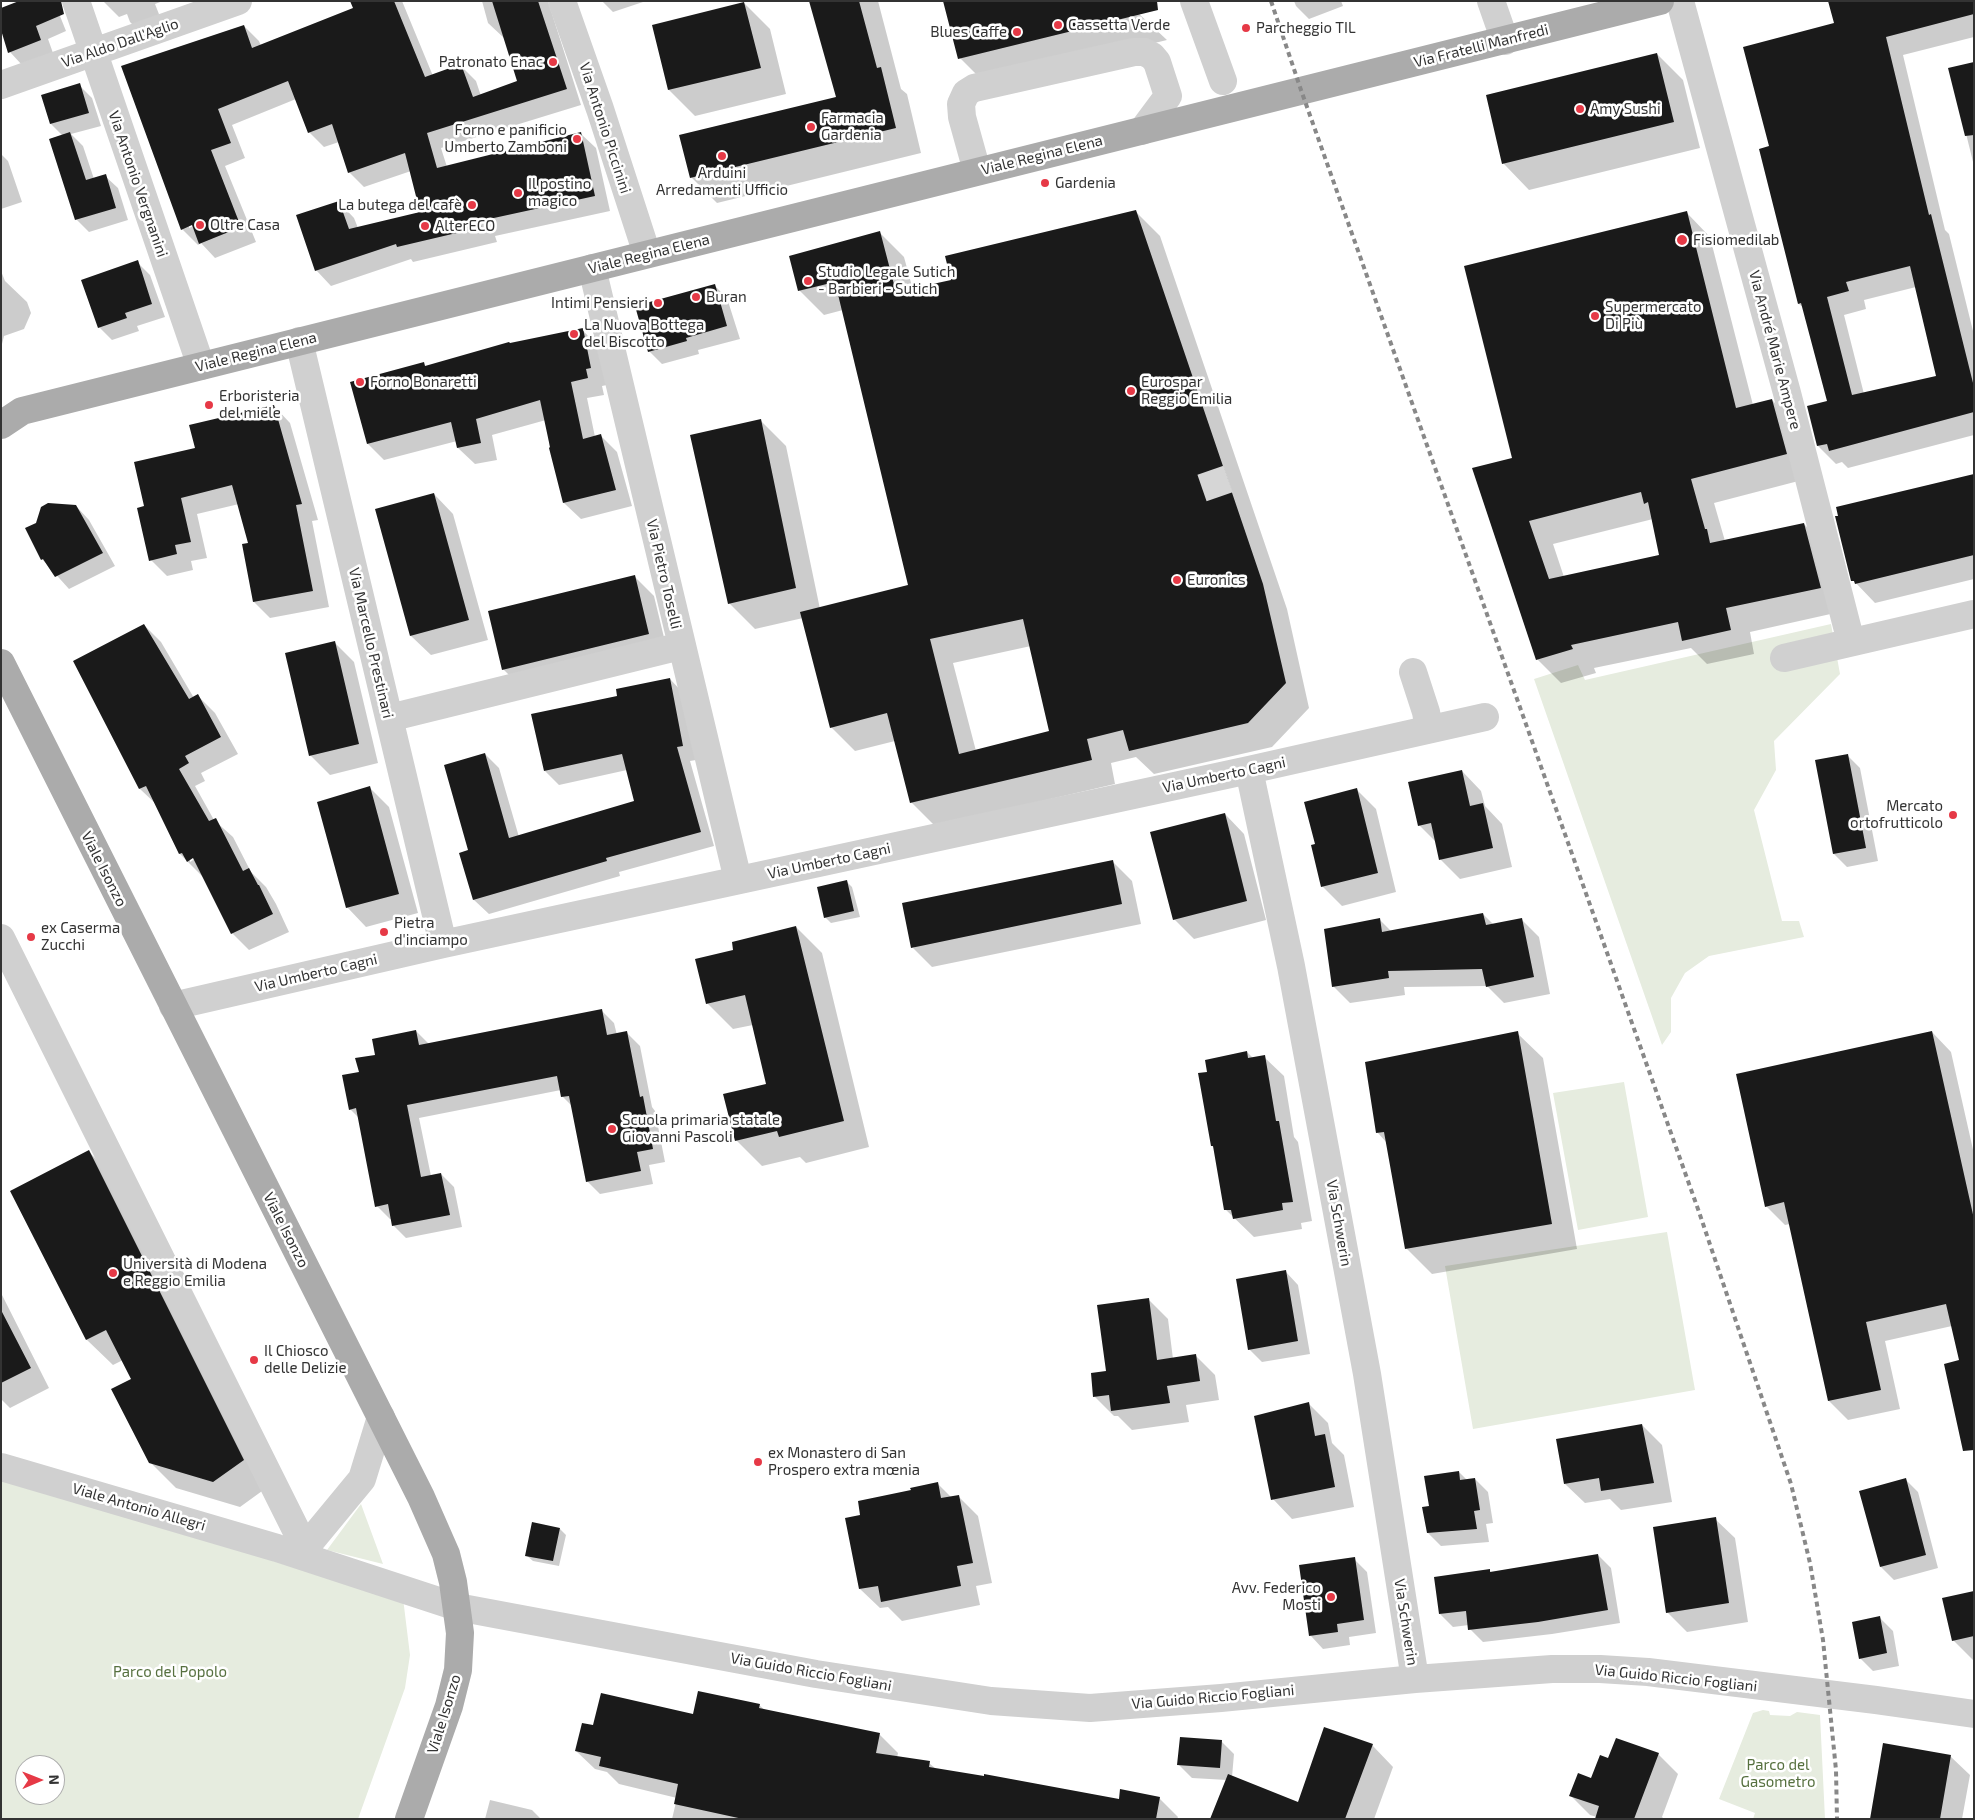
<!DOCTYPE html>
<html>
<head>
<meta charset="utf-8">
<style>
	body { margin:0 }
	#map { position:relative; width:1975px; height:1820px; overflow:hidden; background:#fff; font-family:"Exo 2",sans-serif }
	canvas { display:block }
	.frame { position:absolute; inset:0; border:2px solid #333; pointer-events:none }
	.north { position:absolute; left:15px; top:1755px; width:50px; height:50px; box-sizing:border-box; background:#fff; border:1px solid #adadad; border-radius:50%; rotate:89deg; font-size:14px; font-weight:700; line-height:20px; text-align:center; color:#333 }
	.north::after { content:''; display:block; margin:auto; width:18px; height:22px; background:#e63946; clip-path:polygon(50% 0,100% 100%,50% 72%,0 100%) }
</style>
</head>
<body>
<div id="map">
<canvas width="1975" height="1820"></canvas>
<div class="frame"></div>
<div class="north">N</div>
</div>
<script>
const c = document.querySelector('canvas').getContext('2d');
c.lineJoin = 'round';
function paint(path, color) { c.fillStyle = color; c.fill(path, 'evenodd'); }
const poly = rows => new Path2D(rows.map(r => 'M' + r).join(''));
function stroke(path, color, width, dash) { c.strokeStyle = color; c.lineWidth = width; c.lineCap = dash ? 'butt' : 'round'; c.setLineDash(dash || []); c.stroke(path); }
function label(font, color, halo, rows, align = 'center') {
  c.font = font + ' "Exo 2",sans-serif'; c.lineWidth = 5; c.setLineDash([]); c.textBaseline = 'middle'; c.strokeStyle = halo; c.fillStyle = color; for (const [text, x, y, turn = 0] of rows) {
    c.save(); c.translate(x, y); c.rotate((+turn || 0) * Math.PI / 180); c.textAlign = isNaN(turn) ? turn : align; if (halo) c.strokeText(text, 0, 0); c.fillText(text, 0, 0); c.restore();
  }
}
const green = poly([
	[1831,624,1840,674,1774,741,1776,770,1754,810,1782,921,1799,921,1804,937,1709,956,1685,973,1671,998,1671,1032,1662,1045,1534,679,1578,665,1585,680],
	[1624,1082,1648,1217,1578,1230,1553,1093],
	[1667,1232,1695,1390,1473,1429,1445,1266],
	[1,1468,402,1590,410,1655,405,1688,358,1819,1,1819],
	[25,1765,55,1765,55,1795,25,1795],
	[361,1504,383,1564,327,1550],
	[1763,1710,1769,1711,1770,1715,1790,1716,1797,1712,1820,1715,1825,1819,1753,1819,1755,1813,1719,1799,1753,1713]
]);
const shadow = poly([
	[103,1,163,1,155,4,166,32,147,39,130,22,127,14,119,17],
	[352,1,402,1,433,76,460,65,476,81,481,96,519,82,504,38,488,23,482,1,548,1,581,105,441,148,447,167,580,133,596,148,610,211,495,236,497,242,413,262,411,259,331,286,316,270,339,202,354,218,358,228,422,213,411,171,364,187,349,172,339,142,324,147,309,132,296,99,232,125,245,158,225,166,256,242,215,258,201,243,198,245,182,229,123,66,244,26,259,41,261,46,355,9],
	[197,222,198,224,189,228,189,225],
	[602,1,646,1,613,12],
	[810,1,878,1,901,89,907,94,921,153,717,203,691,177,837,98],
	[1294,1,1341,1,1343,6,1309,19,1296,6],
	[1974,1,1974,37,1903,55,1945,230,1949,234,1974,335,1974,435,1848,468,1842,462,1836,464,1818,446,1828,402,1804,308,1799,304,1770,147,1835,24],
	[1916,287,1938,377,1864,394,1844,315,1866,309,1864,300],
	[744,3,770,29,786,94,695,116,669,90,653,26],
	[56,6,66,31,48,39,53,53,22,65,10,52],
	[1137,12,1167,40,986,84,960,58],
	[1657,54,1683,80,1700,148,1529,190,1504,164,1487,96],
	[1974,64,1974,166,1950,69],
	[79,85,92,98,101,126,71,134,83,146,94,179,105,176,118,188,128,220,89,232,76,219,63,136,51,124,42,96],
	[1,154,8,161,22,202,1,209],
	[1136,212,1160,236,1287,609,1309,708,1272,747,1154,774,1136,757,1111,763,1115,784,935,826,911,802,895,741,855,751,831,727,803,618,755,629,729,603,760,420,786,446,820,609,909,585,843,310,824,315,800,291,791,257,880,233,904,257,913,290,953,281],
	[1031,646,1051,732,976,751,953,663],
	[1687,213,1710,237,1753,405,1772,400,1796,424,1810,478,1714,503,1725,541,1804,524,1828,548,1844,611,1750,632,1754,654,1707,664,1691,648,1594,668,1596,673,1561,683,1537,659,1513,459],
	[1653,519,1661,556,1564,577,1553,544],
	[137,262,150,275,165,317,137,326,139,331,112,340,99,327],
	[1,271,5,281,27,302,31,313,24,329,4,336,1,348],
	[714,285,727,298,740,339,698,350,699,354,662,364,649,351],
	[582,330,599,346,607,385,602,386,604,395,587,398,595,437,601,436,617,452,632,506,581,519,564,503,550,449,546,420,492,435,497,460,475,464,458,448,457,441,384,460,368,444,423,364,426,367,510,344],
	[274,406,290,423,318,520,312,521,329,607,270,618,254,602,249,544,239,504,197,514,207,558,191,561,193,570,167,576,151,560,146,507,197,449],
	[1974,475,1974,579,1875,603,1853,580],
	[434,494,453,514,488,640,431,655,411,636,377,510],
	[76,506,89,520,115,566,69,589,42,559],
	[635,577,654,596,668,654,523,689,503,669],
	[144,625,161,642,194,698,198,696,215,713,238,754,201,773,205,781,195,786,214,820,233,837,251,872,266,887,276,904,289,932,249,950,232,933,204,878,180,854,157,805,140,789,75,662],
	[198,854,199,856,190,862,190,859],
	[335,643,354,662,378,763,330,775,310,755],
	[670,679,684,694,696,760,690,761,714,846,619,872,620,876,489,914,474,900,470,851,485,754,499,768,519,837,636,802,627,770,559,785,545,771,618,697],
	[1847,755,1860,768,1878,861,1847,867,1834,854],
	[1462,771,1481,791,1485,806,1502,824,1512,867,1460,879,1441,860,1437,843,1419,825],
	[370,788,389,807,418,913,366,927,347,907],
	[1356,789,1376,809,1396,892,1342,906,1322,886,1316,845],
	[1225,814,1244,834,1266,920,1194,939,1174,919],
	[1112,861,1132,881,1141,924,932,967,913,948],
	[846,881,852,887,860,917,831,923,825,917],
	[1483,914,1494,925,1522,920,1539,937,1550,994,1504,1003,1487,986,1404,987,1405,995,1350,1003,1333,986,1380,920,1391,931],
	[796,927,822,953,869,1147,806,1163,800,1157,762,1166,736,1140,767,1084,753,1025,733,1029,707,1003,735,951],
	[601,1010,614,1023,617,1035,627,1033,640,1046,652,1107,655,1111,665,1162,649,1165,653,1184,600,1194,587,1181,573,1107,562,1096,561,1090,419,1118,431,1176,441,1174,454,1187,462,1227,406,1238,393,1225,392,1219,390,1219,377,1206,359,1118,350,1109,360,1073,376,1056,416,1031,429,1044],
	[1932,1032,1951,1052,1974,1154,1974,1426,1952,1326,1885,1341,1900,1409,1848,1420,1829,1401,1790,1224,1785,1225,1766,1206],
	[1517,1033,1543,1058,1577,1249,1432,1274,1406,1248,1387,1143,1377,1132],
	[1247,1052,1253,1058,1264,1057,1284,1076,1294,1137,1298,1142,1312,1221,1301,1223,1302,1229,1254,1237,1226,1210,1215,1148,1212,1146,1208,1073],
	[89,1152,115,1178,269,1486,240,1507,176,1488,150,1462,132,1379,123,1360,113,1365,87,1340,12,1191],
	[1286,1272,1298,1285,1310,1354,1262,1362,1249,1349],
	[1,1293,49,1388,10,1408,1,1399],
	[1148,1299,1168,1319,1173,1359,1196,1356,1215,1375,1219,1400,1186,1405,1189,1422,1132,1430,1118,1416,1114,1416,1095,1397],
	[1308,1403,1328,1423,1332,1443,1344,1455,1354,1507,1292,1519,1273,1499],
	[1642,1425,1662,1445,1672,1502,1621,1510,1610,1499,1585,1503,1565,1484],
	[1459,1472,1467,1480,1475,1479,1488,1492,1493,1523,1486,1524,1489,1542,1441,1546,1428,1533,1430,1507],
	[1905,1479,1918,1492,1938,1568,1894,1580,1881,1567],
	[937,1483,952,1498,958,1496,978,1516,992,1583,976,1586,980,1605,902,1621,888,1607,880,1608,860,1589,846,1519,862,1516,912,1491],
	[1715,1519,1735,1538,1748,1622,1687,1632,1667,1612],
	[560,1529,566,1535,559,1566,533,1561,526,1555],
	[1598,1555,1611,1568,1620,1623,1552,1634,1483,1642,1470,1629,1469,1625,1453,1627,1440,1614,1489,1570,1492,1573],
	[1354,1559,1367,1572,1376,1633,1349,1637,1350,1645,1323,1649,1311,1636],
	[1974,1592,1974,1660,1973,1660,1953,1640],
	[1880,1618,1893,1631,1899,1666,1873,1671,1860,1658],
	[759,1705,766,1711,879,1734,898,1753,897,1758,929,1763,936,1769,1120,1801,1159,1798,1178,1817,1177,1819,672,1819,677,1798,619,1784,607,1772,595,1769,576,1751,594,1727,694,1715],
	[1221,1741,1234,1754,1232,1777,1299,1804,1372,1745,1393,1767,1374,1819,1211,1819,1227,1780,1192,1778,1179,1765],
	[1658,1754,1678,1774,1662,1817,1664,1819,1596,1819,1597,1817,1590,1815,1571,1796,1592,1780,1609,1760],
	[1950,1756,1970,1775,1962,1819,1871,1819],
	[490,1800,532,1810,541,1819,485,1819]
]);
const building = poly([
	[19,1,61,1,64,14,36,26,41,40,8,53,1,30,1,8],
	[350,1,394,1,425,77,461,64,473,97,517,81,492,1,538,1,567,89,427,133,437,168,581,132,595,196,480,221,482,227,397,247,396,244,315,271,296,215,339,201,349,229,420,212,405,153,348,173,332,124,308,133,288,81,218,109,231,143,211,150,241,227,199,244,192,225,181,230,121,66,244,25,252,48,353,8],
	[809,1,859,1,877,68,881,67,896,128,690,178,679,135,836,97],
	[943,1,1157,1,1158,10,958,59],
	[1828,1,1974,1,1974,14,1886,37,1929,215,1931,214,1974,387,1974,412,1829,451,1827,444,1817,446,1807,406,1827,401,1801,303,1798,304,1759,149,1769,146,1743,47,1834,23],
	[1910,266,1936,376,1852,395,1827,297,1849,291,1846,282],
	[744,2,761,68,668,90,652,25],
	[1657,53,1674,122,1502,164,1486,95],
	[1974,62,1974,135,1965,136,1948,68],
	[80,83,89,113,50,124,41,95],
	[70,132,86,180,106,174,116,208,75,220,49,139],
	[1136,210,1263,584,1286,683,1248,723,1129,751,1123,730,1087,739,1092,760,910,803,887,713,830,728,800,612,908,585,835,282,798,291,789,256,880,231,896,292,951,280,945,256],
	[1023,619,1049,731,959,754,930,639],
	[1687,211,1736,408,1772,399,1787,454,1691,479,1705,529,1707,529,1710,543,1804,523,1821,588,1726,608,1731,630,1682,641,1678,622,1571,645,1573,649,1536,660,1472,468,1512,458,1464,266],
	[1641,492,1644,504,1648,502,1659,555,1549,579,1529,521],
	[138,260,152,304,125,313,127,318,98,328,81,280],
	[715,284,727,326,686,338,687,341,648,352,635,306],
	[583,328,591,368,586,369,588,378,571,382,583,439,601,434,616,490,563,503,549,448,550,447,540,400,476,419,481,443,457,448,451,422,367,444,350,382,424,362,425,366,509,342,510,343],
	[274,405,302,504,296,505,313,591,253,602,242,544,248,543,232,485,181,498,191,542,175,545,177,554,149,561,137,508,144,506,134,462,195,448,189,425],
	[761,419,796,588,728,604,690,435],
	[1974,474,1974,555,1855,584,1854,581,1851,581,1835,516,1838,516,1836,507],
	[434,493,469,620,410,636,375,509],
	[48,503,76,505,103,553,55,577,43,559,41,560,25,528,36,523,41,507],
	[635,575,649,634,502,670,488,611],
	[144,624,189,699,198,694,221,737,185,756,189,763,179,769,209,821,216,818,243,871,249,868,258,885,259,885,273,914,231,934,193,858,187,862,182,853,179,854,146,786,139,789,73,661],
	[335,641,359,744,309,756,285,653],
	[670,678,683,746,677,747,701,832,606,858,607,861,473,900,459,853,468,850,444,765,485,753,509,838,634,801,622,754,544,771,531,714,617,696,616,689],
	[1848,754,1866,848,1833,854,1815,760],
	[1462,770,1470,806,1483,803,1493,848,1439,860,1431,823,1418,826,1408,782],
	[370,786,399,894,346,908,317,802],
	[1357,788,1378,873,1321,887,1311,845,1315,844,1304,802],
	[1225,813,1247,901,1173,920,1150,832],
	[1113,860,1122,904,911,948,902,903],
	[847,880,854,911,824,918,817,887],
	[1483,913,1486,925,1522,918,1534,977,1486,987,1482,969,1388,971,1389,978,1332,987,1324,929,1380,918,1382,932],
	[796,926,844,1121,779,1137,777,1131,735,1141,723,1094,766,1084,745,995,706,1004,695,959,733,950,732,942],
	[602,1009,607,1035,627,1031,640,1097,643,1096,653,1149,637,1152,641,1171,586,1182,569,1096,561,1097,557,1076,407,1105,421,1177,441,1173,450,1215,392,1226,388,1204,375,1207,356,1108,349,1110,342,1075,359,1072,355,1058,375,1055,372,1039,416,1030,419,1045],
	[1518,1031,1552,1224,1405,1249,1384,1132,1376,1133,1365,1062],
	[1932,1031,1974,1219,1974,1450,1963,1451,1944,1364,1959,1360,1946,1304,1866,1322,1881,1390,1828,1401,1784,1202,1765,1207,1736,1074],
	[1247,1051,1248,1058,1265,1055,1276,1121,1279,1121,1293,1202,1282,1203,1283,1210,1233,1219,1231,1210,1224,1210,1213,1146,1211,1146,1198,1073,1207,1072,1205,1060],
	[89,1150,244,1460,213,1482,149,1463,111,1389,131,1379,106,1330,86,1340,10,1191],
	[1286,1270,1298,1341,1248,1350,1236,1279],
	[1149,1298,1157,1360,1196,1354,1200,1381,1167,1386,1170,1403,1111,1411,1109,1395,1093,1397,1091,1373,1106,1371,1097,1305],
	[1,1310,31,1368,1,1383],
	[1309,1402,1315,1436,1325,1434,1335,1487,1271,1500,1254,1416],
	[1642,1424,1654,1483,1601,1491,1599,1478,1564,1484,1556,1439],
	[1459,1471,1460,1480,1475,1478,1480,1510,1474,1511,1477,1529,1427,1533,1422,1507,1429,1506,1424,1476],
	[1906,1478,1926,1555,1880,1567,1859,1491],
	[938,1482,941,1498,959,1495,973,1563,957,1566,961,1586,881,1602,878,1586,859,1589,845,1518,860,1515,858,1501,911,1490,910,1488],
	[1716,1517,1729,1603,1666,1613,1653,1527],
	[532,1522,560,1528,553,1561,525,1556],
	[1598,1554,1608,1610,1538,1622,1468,1630,1466,1611,1439,1614,1434,1577,1490,1569,1490,1572],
	[1355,1557,1364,1620,1337,1624,1338,1632,1309,1636,1299,1565],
	[1974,1591,1974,1636,1952,1641,1942,1598],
	[1880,1616,1887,1653,1859,1659,1852,1622],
	[698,1691,760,1704,759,1708,880,1733,876,1753,930,1761,929,1767,984,1776,984,1774,1119,1799,1120,1789,1160,1797,1156,1819,743,1819,674,1804,678,1784,599,1766,601,1757,575,1751,582,1723,593,1725,601,1693,693,1714],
	[1324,1727,1373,1744,1345,1819,1210,1819,1228,1774,1298,1802],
	[1180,1737,1222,1740,1220,1768,1177,1765],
	[1616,1738,1659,1753,1634,1819,1595,1819,1599,1806,1569,1796,1578,1773,1591,1778,1600,1755,1608,1758],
	[1883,1743,1951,1755,1940,1819,1870,1819]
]);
const minorTunnel = poly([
	[1202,488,1228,479]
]);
const minor = poly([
	[76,1,201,366],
	[562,1,600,109,647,254],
	[1194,1,1223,81],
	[1491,1,1505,41],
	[1680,1,1787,393,1851,642],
	[1,85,238,1],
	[977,171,962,117,961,104,966,93,974,88,1134,52,1144,52,1152,56,1157,62,1168,96,1142,131],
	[592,268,738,880],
	[299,341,443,944],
	[1784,658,1974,614],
	[1413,672,1426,712,1429,729],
	[389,718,681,646],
	[1249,770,1291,966,1341,1234,1367,1374,1415,1679],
	[1,938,305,1548],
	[173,1006,443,944,1249,770,1485,717],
	[1,1467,277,1548,457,1607,816,1674,991,1701,1090,1708,1221,1698,1415,1679,1552,1669,1600,1669,1648,1672,1876,1700,1974,1714],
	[289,1548,305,1548,362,1479,381,1417]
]);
const major = poly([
	[1,425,22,411,1660,1],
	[1,663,421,1497,446,1554,453,1582,460,1633,458,1670,449,1706,409,1819]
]);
const rail = poly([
	[1271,1,1301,90,1699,1212,1791,1484,1810,1563,1823,1640,1836,1770,1837,1819]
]);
const markers = [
	[1058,25,5,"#e63946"],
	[1246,28,5,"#e63946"],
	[1017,32,5,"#e63946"],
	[553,62,5,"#e63946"],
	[1580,109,5,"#e63946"],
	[811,127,5,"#e63946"],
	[577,139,5,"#e63946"],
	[722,156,5,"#e63946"],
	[1045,183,5,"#e63946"],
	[518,193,5,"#e63946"],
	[472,205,5,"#e63946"],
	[200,225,5,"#e63946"],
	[425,226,5,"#e63946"],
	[1682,240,6,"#e63946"],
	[808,281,5,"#e63946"],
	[696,297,5,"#e63946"],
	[658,303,5,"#e63946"],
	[1595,316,5,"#e63946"],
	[574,334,5,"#e63946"],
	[360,382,5,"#e63946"],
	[1131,391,5,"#e63946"],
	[209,405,5,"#e63946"],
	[1177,580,5,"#e63946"],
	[1953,815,5,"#e63946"],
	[384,932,5,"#e63946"],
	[31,937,5,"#e63946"],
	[612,1129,5,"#e63946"],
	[113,1273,5,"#e63946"],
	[254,1360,5,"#e63946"],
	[758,1462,5,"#e63946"],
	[1331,1597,5,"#e63946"]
];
const poiNames = [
	["Cassetta Verde",1068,25],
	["Parcheggio TIL",1256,28],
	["Blues Caffe",1007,32,"right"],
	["Patronato Enac",543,62,"right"],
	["Amy Sushi",1590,109],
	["Farmacia",821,118],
	["Gardenia",821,135],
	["Forno e panificio",567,130,"right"],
	["Umberto Zamboni",567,147,"right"],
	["Arduini",722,173,"center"],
	["Arredamenti Ufficio",722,190,"center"],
	["Gardenia",1055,183],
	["Il postino",528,184],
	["magico",528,201],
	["La butega del cafè",462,205,"right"],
	["Oltre Casa",210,225],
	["AlterECO",435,226],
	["Fisiomedilab",1693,240],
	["Studio Legale Sutich",818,272],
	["- Barbieri - Sutich",818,289],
	["Buran",706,297],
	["Intimi Pensieri",648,303,"right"],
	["Supermercato",1605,307],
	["Di Più",1605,324],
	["La Nuova Bottega",584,325],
	["del Biscotto",584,342],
	["Forno Bonaretti",370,382],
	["Eurospar",1141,382],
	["Reggio Emilia",1141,399],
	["Erboristeria",219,396],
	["del miele",219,413],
	["Euronics",1187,580],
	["Mercato",1943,806,"right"],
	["ortofrutticolo",1943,823,"right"],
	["Pietra",394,923],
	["d'inciampo",394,940],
	["ex Caserma",41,928],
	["Zucchi",41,945],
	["Scuola primaria statale",622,1120],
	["Giovanni Pascoli",622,1137],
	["Università di Modena",123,1264],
	["e Reggio Emilia",123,1281],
	["Il Chiosco",264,1351],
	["delle Delizie",264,1368],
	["ex Monastero di San",768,1453],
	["Prospero extra mœnia",768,1470],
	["Avv. Federico",1321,1588,"right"],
	["Mosti",1321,1605,"right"]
];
const streetNames = [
	["Via Aldo Dall'Aglio",120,43,-19],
	["Via Fratelli Manfredi",1481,46,-14],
	["Via Antonio Piccinini",605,128,72],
	["Viale Regina Elena",1042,155,-14],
	["Via Antonio Vergnanini",138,184,71],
	["Viale Regina Elena",649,254,-14],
	["Via André Marie Ampere",1775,350,75],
	["Viale Regina Elena",256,352,-14],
	["Via Pietro Toselli",664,574,77],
	["Via Marcello Prestinari",371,643,77],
	["Via Umberto Cagni",1224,775,-12],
	["Via Umberto Cagni",829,861,-12],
	["Viale Isonzo",104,869,63],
	["Via Umberto Cagni",316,973,-13],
	["Via Schwerin",1339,1223,80],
	["Viale Isonzo",286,1230,63],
	["Viale Antonio Allegri",139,1507,16],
	["Via Schwerin",1406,1622,81],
	["Via Guido Riccio Fogliani",811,1672,10],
	["Via Guido Riccio Fogliani",1676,1678,6],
	["Via Guido Riccio Fogliani",1213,1697,-5],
	["Viale Isonzo",444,1714,-73]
];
const parkNames = [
	["Parco del Popolo",170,1672],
	["Parco del",1778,1765],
	["Gasometro",1778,1782]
];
paint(green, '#e6ecdf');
paint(shadow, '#0003');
paint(building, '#1a1a1a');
stroke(minorTunnel, '#d6d6d6', 28, [28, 14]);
stroke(minor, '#d0d0d0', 28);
stroke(major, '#ababab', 28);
stroke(rail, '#888', 4, [5, 4]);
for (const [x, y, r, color] of markers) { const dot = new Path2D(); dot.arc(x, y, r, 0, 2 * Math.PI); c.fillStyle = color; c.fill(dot); stroke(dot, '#fff', 2); }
label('15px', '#333', '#fff', poiNames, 'left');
label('15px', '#333', '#fff', streetNames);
label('15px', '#56703f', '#fff', parkNames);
</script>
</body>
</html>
